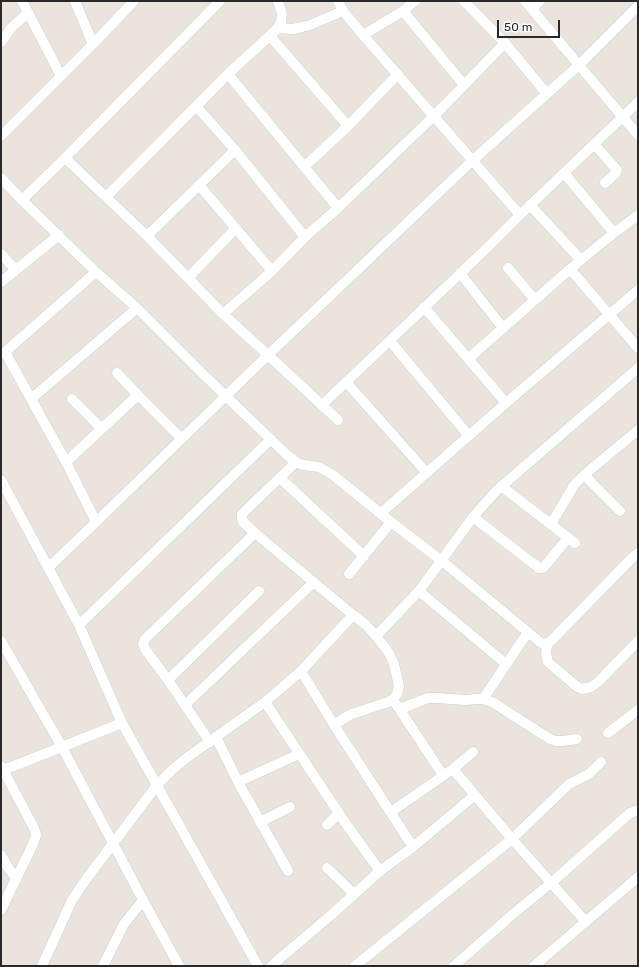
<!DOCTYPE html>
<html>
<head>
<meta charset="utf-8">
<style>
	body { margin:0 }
	#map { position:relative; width:639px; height:967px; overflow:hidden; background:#eae4dd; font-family:Rubik,sans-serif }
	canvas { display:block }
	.frame { position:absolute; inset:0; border:2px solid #292929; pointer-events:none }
	.scale { position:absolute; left:497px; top:20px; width:63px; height:18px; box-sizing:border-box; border:2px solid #292929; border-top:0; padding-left:5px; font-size:12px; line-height:14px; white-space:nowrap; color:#292929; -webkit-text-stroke:3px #fff; paint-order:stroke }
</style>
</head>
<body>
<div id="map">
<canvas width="639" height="967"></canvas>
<div class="frame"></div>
<div class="scale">50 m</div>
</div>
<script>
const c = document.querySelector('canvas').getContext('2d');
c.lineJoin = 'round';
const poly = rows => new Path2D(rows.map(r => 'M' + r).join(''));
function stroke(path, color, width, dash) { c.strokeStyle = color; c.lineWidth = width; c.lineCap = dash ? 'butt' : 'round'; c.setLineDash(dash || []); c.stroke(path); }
const minor = poly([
	[22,1,61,76],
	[75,1,93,44],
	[338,1,343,11,363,35,520,215],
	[464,1,505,43,547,94],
	[525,1,638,135],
	[532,9,540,1],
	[403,11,464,85],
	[278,28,293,29,302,27,310,25,343,11],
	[363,35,403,11,415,1],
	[270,36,348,126],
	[1,42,12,27,28,13],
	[228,74,338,208],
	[196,106,235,150,305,237],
	[1,136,93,44,134,1],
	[594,144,617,170,616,173,605,183],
	[65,158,147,236,188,278,223,314,268,355,338,420],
	[304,167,348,126,398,74],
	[564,173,614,233],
	[1,178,22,200,96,272,137,308,204,375,286,454,296,462,303,465,319,467,333,475,391,522,442,561,541,643,547,644,552,640,628,562,638,553],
	[199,185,272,271],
	[106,197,228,74,278,28,281,21,282,14,278,1],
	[22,200,65,158,220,1],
	[530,205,581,260],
	[147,236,235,150],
	[1,254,16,270],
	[508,268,535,300],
	[570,269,638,348],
	[460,273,503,328],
	[188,278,236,228],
	[1,282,59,235],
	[424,307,506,403],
	[223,314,272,271,305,237,338,208,434,116,505,43],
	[390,341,469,436],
	[5,352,66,462,96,522],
	[1,354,5,352,96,272],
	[468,359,570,269,614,233,638,215],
	[117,373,138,395],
	[346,382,427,473],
	[31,399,137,308],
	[72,399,102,429],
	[322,405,489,246,520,215,638,102],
	[66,462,138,395,182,439],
	[584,475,620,511],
	[280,478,364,556],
	[1,480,79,625,122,723,258,966],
	[501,486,575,543],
	[381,513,506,403,638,290],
	[473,517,539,568,542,568,544,567,568,538],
	[551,524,570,492,575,484,584,475,638,430],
	[49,567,96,522,268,355,473,160,579,65,638,6],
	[349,574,391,522],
	[419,591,506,664],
	[79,625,271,439],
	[376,636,419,591,473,517,496,491,638,368],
	[1,641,62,747,143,900,179,966],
	[547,644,546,654,548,662,576,686,582,689,591,687,598,682,638,641],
	[301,671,334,725,413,847],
	[168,680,259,591],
	[483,699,528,632],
	[265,702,346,824,380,871],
	[396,704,443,775],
	[185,705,314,582],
	[400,709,420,701,428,698,437,698,466,700,476,699,483,699,492,702,500,707,550,739,556,741,563,741,577,739],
	[334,725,346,717,352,714,388,702,393,699,397,694,399,686,394,664,389,653,376,636,366,625,353,615],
	[608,733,638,710],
	[216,737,238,782,288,871],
	[210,742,168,680,145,649,143,644,145,639,255,533],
	[1,766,34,828,36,835,33,844,1,910],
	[453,769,512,839,586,922],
	[1,771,122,723],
	[238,782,299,754],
	[391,812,453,769,473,752],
	[260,822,290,807],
	[327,825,339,813],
	[1,855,9,869,16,878],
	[327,868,354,894],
	[42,966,72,900,87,878,157,785,172,770,185,759,265,702,301,671,353,615,255,533,243,522,242,518,242,514,296,462],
	[103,966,124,924,143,900],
	[271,966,330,916,380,871,413,847,475,795],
	[355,966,512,839,569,784,589,774,601,762],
	[454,966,513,914,551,883,630,813,638,810],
	[534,966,638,877]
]);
stroke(minor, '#cbcfda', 11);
stroke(minor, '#fff', 10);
</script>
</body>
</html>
